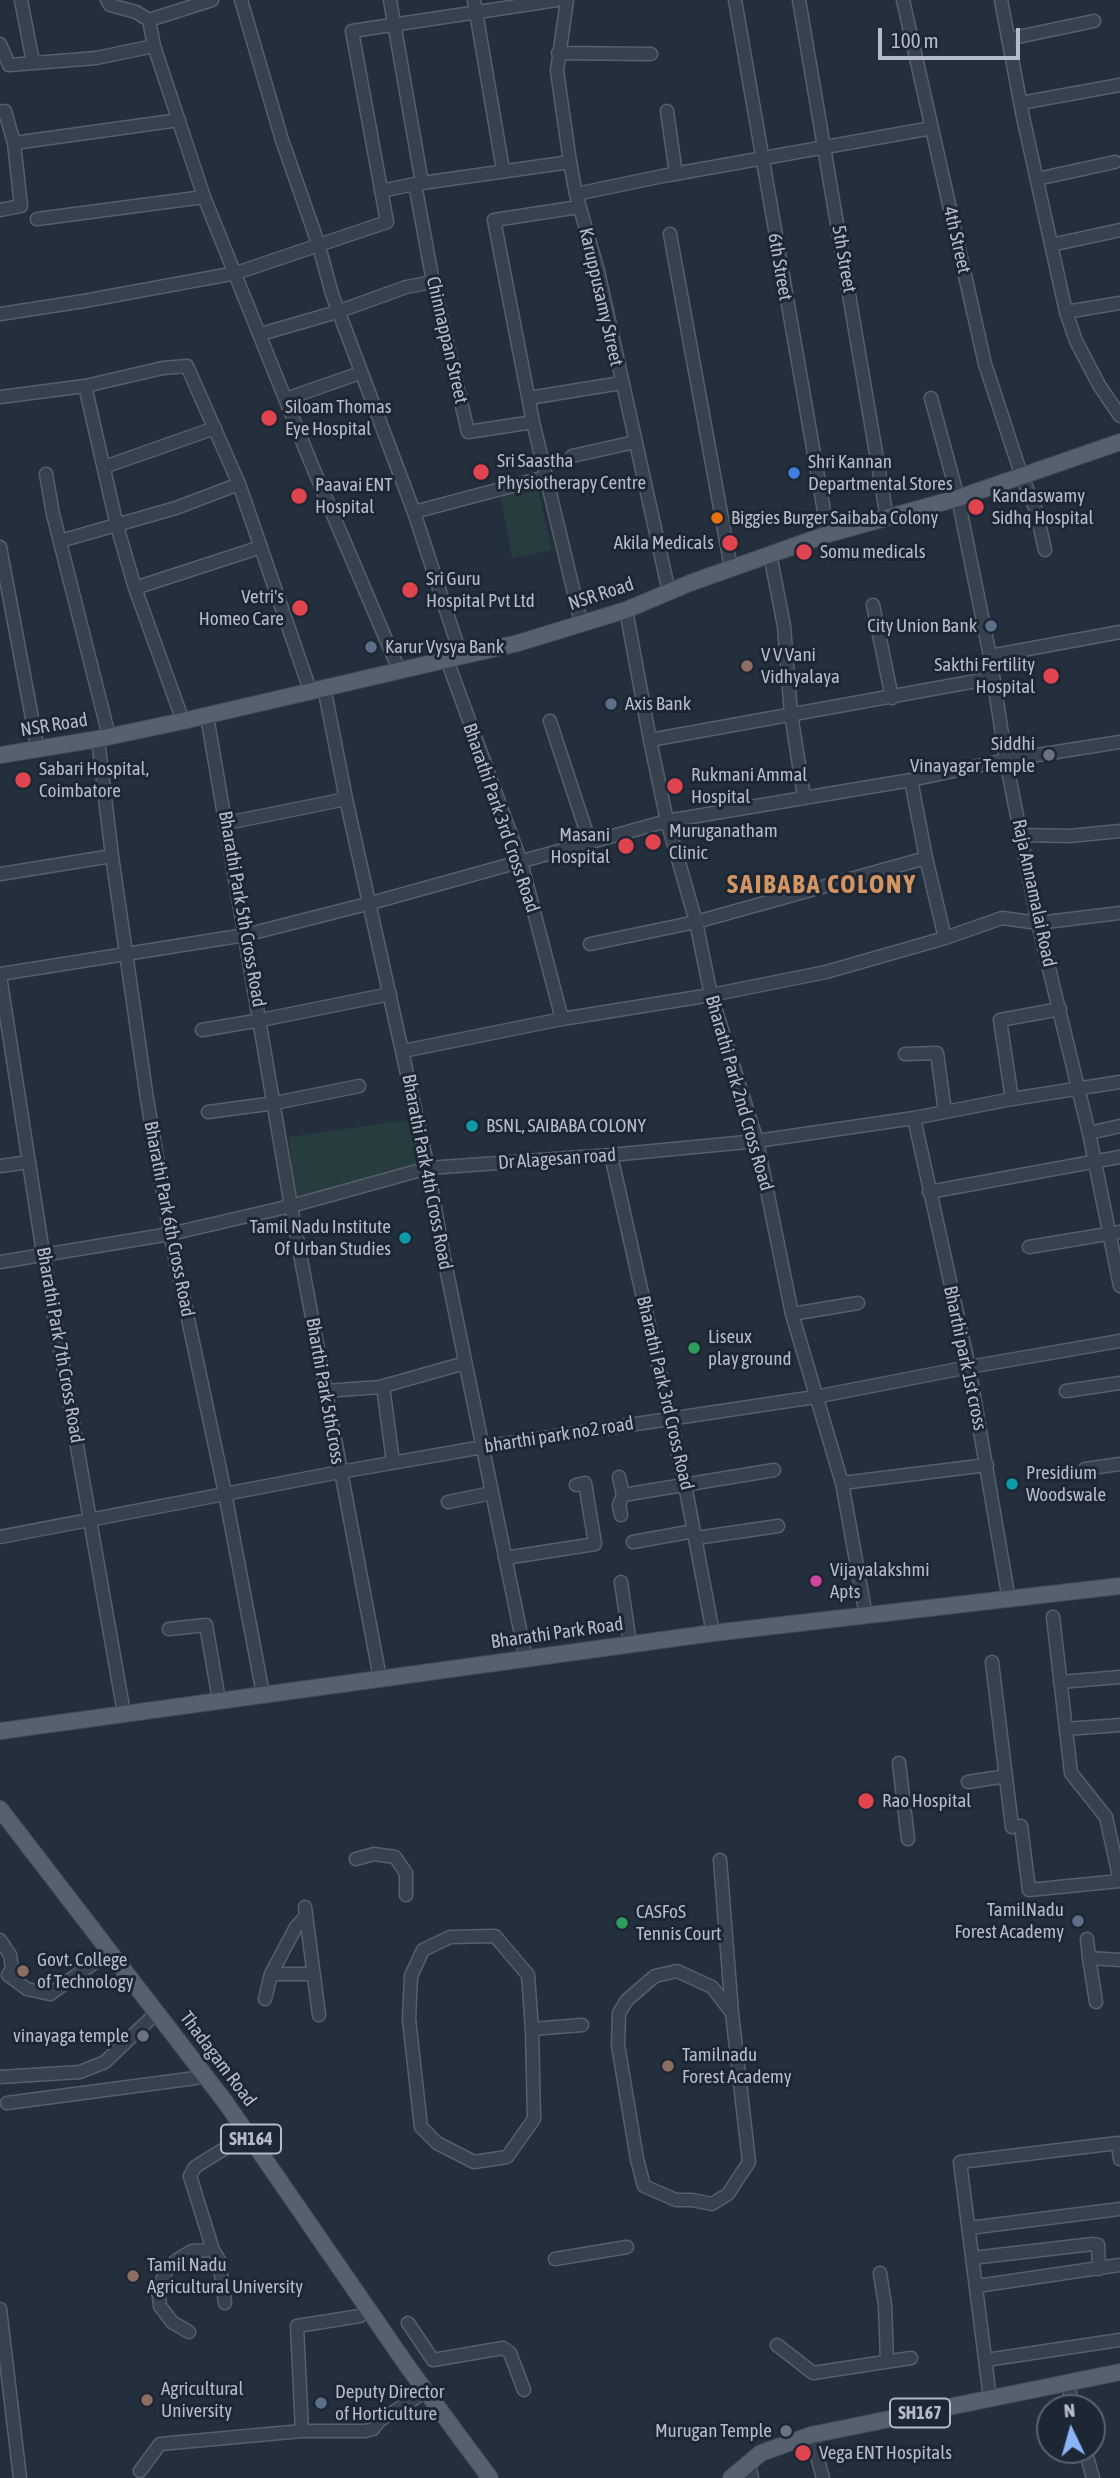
<!DOCTYPE html>
<html>
<head>
<meta charset="utf-8">
<style>
	body { margin:0 }
	#map { position:relative; width:1120px; height:2478px; overflow:hidden; background:#242f3e; font-family:"Asap Condensed",sans-serif }
	canvas { display:block }
	.north { position:absolute; left:1036px; top:2394px; width:70px; height:70px; box-sizing:border-box; background:#1d2633; border:2px solid #59626f; border-radius:50%; rotate:355deg; font-size:19px; font-weight:700; line-height:28px; text-align:center; color:#b4bcc9 }
	.north::after { content:''; display:block; margin:auto; width:24px; height:32px; background:#8ab4f8; clip-path:polygon(50% 0,100% 100%,50% 72%,0 100%) }
	.scale { position:absolute; left:878px; top:28px; width:142px; height:32px; box-sizing:border-box; border:4px solid #b4bcc9; border-top:0; padding-left:9px; font-size:21px; line-height:24px; white-space:nowrap; color:#b4bcc9; -webkit-text-stroke:5px #1d2633; paint-order:stroke }
</style>
</head>
<body>
<div id="map">
<canvas width="1120" height="2478"></canvas>
<div class="north">N</div>
<div class="scale">100 m</div>
</div>
<script>
const c = document.querySelector('canvas').getContext('2d');
c.lineJoin = 'round';
function paint(path, color) { c.fillStyle = color; c.fill(path, 'evenodd'); }
const poly = rows => new Path2D(rows.map(r => 'M' + r).join(''));
function stroke(path, color, width, dash) { c.strokeStyle = color; c.lineWidth = width; c.lineCap = dash ? 'butt' : 'round'; c.setLineDash(dash || []); c.stroke(path); }
function label(font, color, halo, rows, align = 'center') {
  c.font = font + ' "Asap Condensed",sans-serif'; c.lineWidth = 6; c.setLineDash([]); c.textBaseline = 'middle'; c.strokeStyle = halo; c.fillStyle = color; for (const [text, x, y, turn = 0] of rows) {
    c.save(); c.translate(x, y); c.rotate((+turn || 0) * Math.PI / 180); c.textAlign = isNaN(turn) ? turn : align; if (halo) c.strokeText(text, 0, 0); c.fillText(text, 0, 0); c.restore();
  }
}
const green = poly([
	[537,486,552,550,512,558,500,492],
	[409,1120,424,1166,295,1200,289,1137]
]);
const minor = poly([
	[21,0,33,62],
	[107,0,110,5,136,12,149,20],
	[241,0,282,140,319,246,332,294,414,512,461,656],
	[390,0,422,183],
	[474,0,503,170],
	[567,0,557,71,570,162,576,194,598,271,669,592],
	[735,0,828,534],
	[799,0,887,518],
	[903,0,985,364,1022,477,1036,510,1045,550],
	[1001,0,1023,117,1066,312,1076,341,1099,385,1120,416],
	[1008,39,1094,21],
	[0,44,9,65,96,58,154,46,204,197,311,463,399,670],
	[154,46,149,20,212,0],
	[558,53,651,54],
	[1021,103,1120,85],
	[667,111,676,174],
	[0,112,5,111,14,143,21,206,0,210],
	[14,143,179,120],
	[1037,179,1115,162],
	[415,184,433,282,468,432,533,422],
	[381,191,415,184,570,162],
	[576,194,663,176,932,128],
	[579,207,494,220,533,422,581,622],
	[37,219,204,197],
	[670,234,731,568],
	[1051,245,1120,230],
	[1066,312,1120,303],
	[0,314,84,301,236,273,387,222,352,31,557,0],
	[261,334,337,312,406,287,433,282],
	[85,386,117,526,135,588,183,721],
	[0,397,85,386,163,368,187,366,239,484,310,690],
	[529,398,621,383],
	[931,398,958,498,990,656,1006,760,1038,923,1089,1133,1120,1286],
	[286,399,360,373],
	[572,456,635,442],
	[104,467,215,428],
	[46,474,53,514,109,736],
	[414,512,546,477],
	[60,541,176,508,239,484],
	[0,547,38,750],
	[770,554,784,626,791,714,804,797],
	[135,588,261,547],
	[873,605,892,698],
	[626,610,650,740,667,821,696,922,711,995,757,1141,792,1314,842,1483,866,1616],
	[990,656,1120,632],
	[447,660,521,862,562,1019],
	[324,687,346,799,428,1168,442,1248,526,1659],
	[207,716,291,1206,380,1678],
	[550,721,590,843],
	[98,739,112,856,147,1099,170,1234,225,1493,263,1694],
	[650,740,993,678],
	[911,780,926,858],
	[227,823,346,799],
	[1022,835,1069,836,1120,831],
	[0,874,112,856],
	[590,944,696,922,926,858,945,938],
	[0,974,245,935,371,903,667,821,911,780,1006,760,1120,742],
	[0,976,43,1253,124,1713],
	[202,1030,261,1020,390,994],
	[403,1051,562,1019,711,995,826,972,945,938,1002,918,1038,923,1120,913],
	[905,1054,937,1053,945,1112],
	[1012,1099,1000,1020,1060,1009],
	[208,1112,275,1103,359,1086],
	[914,1118,969,1367,1009,1600],
	[1089,1133,1120,1126],
	[611,1155,685,1485,713,1633],
	[0,1166,29,1162],
	[929,1192,1120,1157],
	[1029,1247,1120,1232],
	[0,1262,170,1234,291,1206,428,1168,611,1155,757,1141,914,1118,1012,1099,1120,1082],
	[792,1314,858,1303],
	[383,1386,393,1462],
	[325,1391,380,1387,465,1363],
	[1066,1391,1120,1383],
	[1085,1469,1120,1464],
	[619,1477,623,1495,619,1505,621,1515],
	[842,1483,987,1465],
	[623,1495,774,1470],
	[448,1502,492,1493],
	[0,1537,340,1472,483,1447,815,1397,969,1367,1120,1341],
	[696,1538,778,1526],
	[633,1542,694,1531],
	[505,1558,595,1544,585,1483,576,1485],
	[621,1582,630,1644],
	[1053,1617,1071,1773,1106,1817,1120,1881],
	[169,1629,206,1625,219,1700],
	[992,1662,1012,1827],
	[1060,1682,1120,1677],
	[1066,1729,1120,1725],
	[899,1763,908,1839],
	[968,1782,1006,1776],
	[1021,1826,1029,1890,1120,1881],
	[356,1859,374,1854,395,1857,406,1873,406,1895],
	[720,1860,732,2013,749,2162,728,2194,712,2204,692,2200,676,2200,644,2186,637,2159,618,2045,619,2013,627,2000,655,1976,677,1971,712,1987,732,2013],
	[305,1907,319,2015],
	[495,1936,528,1975,532,2029,534,2119,507,2157,474,2162,437,2143,421,2127,409,2019,411,1976,423,1950,450,1937,495,1936],
	[1087,1939,1089,1958],
	[0,1940,10,1955,12,1969,8,1975,27,1989,50,1994,101,1958],
	[271,1974,314,1974],
	[265,1999,271,1974,296,1927,306,1916],
	[1096,2002,1089,1958,1120,1960],
	[532,2029,582,2025],
	[0,2077,80,2072,105,2062,150,2019],
	[7,2103,196,2078],
	[969,2228,1120,2209],
	[972,2258,1093,2244,1098,2245,1099,2269],
	[555,2259,627,2247],
	[880,2273,885,2305,887,2361],
	[977,2286,1120,2265],
	[225,2303,219,2260,213,2250,190,2176,195,2167,240,2139],
	[0,2309,20,2478],
	[408,2323,433,2360,503,2348,510,2353,524,2390],
	[189,2332,172,2322,160,2306,158,2288,168,2268,177,2260,192,2251,213,2250],
	[777,2345,813,2373,911,2358],
	[986,2360,1120,2340],
	[1067,2382,1074,2408],
	[990,2398,960,2162,1118,2143,1120,2159],
	[302,2431,297,2326,360,2316],
	[811,2435,823,2478],
	[1085,2450,1093,2478],
	[749,2464,752,2478],
	[140,2471,160,2444,302,2431,365,2431,373,2429,379,2421,417,2397]
]);
const major = poly([
	[0,755,98,739,183,721,518,643,626,610,690,583,828,534,958,498,1120,442],
	[0,1731,713,1633,1120,1586],
	[0,1809,226,2103,408,2367,490,2478],
	[731,2478,761,2453,811,2435,1120,2372]
]);
const markers = [
	[269,418,9,"#e0444e"],
	[481,472,9,"#e0444e"],
	[794,473,7,"#3f7fe0"],
	[299,496,9,"#e0444e"],
	[976,507,9,"#e0444e"],
	[717,518,7,"#e8710a"],
	[730,543,9,"#e0444e"],
	[804,552,9,"#e0444e"],
	[410,590,9,"#e0444e"],
	[300,608,9,"#e0444e"],
	[991,626,7,"#5c6f8a"],
	[371,647,7,"#5c6f8a"],
	[747,666,7,"#8d6e63"],
	[1051,676,9,"#e0444e"],
	[611,704,7,"#5c6f8a"],
	[1049,755,7,"#6b7280"],
	[23,780,9,"#e0444e"],
	[675,786,9,"#e0444e"],
	[653,842,9,"#e0444e"],
	[626,846,9,"#e0444e"],
	[472,1126,7,"#0f9aa8"],
	[405,1238,7,"#0f9aa8"],
	[694,1348,7,"#2e9e5b"],
	[1012,1484,7,"#0f9aa8"],
	[816,1581,7,"#d1479c"],
	[866,1801,9,"#e0444e"],
	[1078,1921,7,"#5c6f8a"],
	[622,1923,7,"#2e9e5b"],
	[23,1971,7,"#8d6e63"],
	[143,2036,7,"#6b7280"],
	[668,2066,7,"#8d6e63"],
	[133,2276,7,"#8d6e63"],
	[147,2400,7,"#8d6e63"],
	[321,2403,7,"#5c6f8a"],
	[786,2431,7,"#6b7280"],
	[803,2453,9,"#e0444e"]
];
const shields = [
	[251,2139,60],
	[920,2413,60]
];
const shieldNames = [
	["SH164",251,2139],
	["SH167",920,2413]
];
const streetNames = [
	["4th Street",957,240,77],
	["5th Street",844,259,80],
	["6th Street",780,267,80],
	["Karuppusamy Street",601,297,77],
	["Chinnappan Street",447,340,77],
	["NSR Road",601,594,-18],
	["NSR Road",54,725,-9],
	["Bharathi Park 3rd Cross Road",501,818,71],
	["Raja Annamalai Road",1034,893,78],
	["Bharathi Park 5th Cross Road",242,909,80],
	["Bharathi Park 2nd Cross Road",739,1093,74],
	["Dr Alagesan road",557,1159,-4],
	["Bharathi Park 4th Cross Road",427,1172,79],
	["Bharathi Park 6th Cross Road",169,1219,79],
	["Bharathi Park 7th Cross Road",60,1345,80],
	["Bharthi park 1st cross",965,1358,78],
	["Bharthi Park 5thCross",325,1391,80],
	["Bharathi Park 3rd Cross Road",665,1393,77],
	["bharthi park no2 road",559,1435,-9],
	["Bharathi Park Road",557,1633,-8],
	["Thadagam Road",218,2059,53]
];
const poiNames = [
	["Siloam Thomas",285,407],
	["Eye Hospital",285,429],
	["Sri Saastha",497,461],
	["Physiotherapy Centre",497,483],
	["Shri Kannan",808,462],
	["Departmental Stores",808,484],
	["Paavai ENT",315,485],
	["Hospital",315,507],
	["Kandaswamy",992,496],
	["Sidhq Hospital",992,518],
	["Biggies Burger Saibaba Colony",731,518],
	["Akila Medicals",714,543,"right"],
	["Somu medicals",820,552],
	["Sri Guru",426,579],
	["Hospital Pvt Ltd",426,601],
	["Vetri's",284,597,"right"],
	["Homeo Care",284,619,"right"],
	["City Union Bank",977,626,"right"],
	["Karur Vysya Bank",385,647],
	["V V Vani",761,655],
	["Vidhyalaya",761,677],
	["Sakthi Fertility",1035,665,"right"],
	["Hospital",1035,687,"right"],
	["Axis Bank",625,704],
	["Siddhi",1035,744,"right"],
	["Vinayagar Temple",1035,766,"right"],
	["Sabari Hospital,",39,769],
	["Coimbatore",39,791],
	["Rukmani Ammal",691,775],
	["Hospital",691,797],
	["Muruganatham",669,831],
	["Clinic",669,853],
	["Masani",610,835,"right"],
	["Hospital",610,857,"right"],
	["BSNL, SAIBABA COLONY",486,1126],
	["Tamil Nadu Institute",391,1227,"right"],
	["Of Urban Studies",391,1249,"right"],
	["Liseux",708,1337],
	["play ground",708,1359],
	["Presidium",1026,1473],
	["Woodswale",1026,1495],
	["Vijayalakshmi",830,1570],
	["Apts",830,1592],
	["Rao Hospital",882,1801],
	["TamilNadu",1064,1910,"right"],
	["Forest Academy",1064,1932,"right"],
	["CASFoS",636,1912],
	["Tennis Court",636,1934],
	["Govt. College",37,1960],
	["of Technology",37,1982],
	["vinayaga temple",129,2036,"right"],
	["Tamilnadu",682,2055],
	["Forest Academy",682,2077],
	["Tamil Nadu",147,2265],
	["Agricultural University",147,2287],
	["Agricultural",161,2389],
	["University",161,2411],
	["Deputy Director",335,2392],
	["of Horticulture",335,2414],
	["Murugan Temple",772,2431,"right"],
	["Vega ENT Hospitals",819,2453]
];
const districtNames = [
	["SAIBABA COLONY",822,885]
];
paint(green, '#263c3f');
stroke(minor, '#565f6c', 15);
stroke(major, '#414a57', 18);
stroke(minor, '#38414e', 12);
stroke(major, '#56606e', 16);
for (const [x, y, r, color] of markers) { const dot = new Path2D(); dot.arc(x, y, r, 0, 2 * Math.PI); c.fillStyle = color; c.fill(dot); stroke(dot, '#1d2633', 2.5); }
for (const [x, y, w] of shields) { const box = new Path2D(); box.roundRect(x - w / 2, y - 14.5, w, 29, 5); c.fillStyle = '#1d2633'; c.fill(box); stroke(box, '#b4bcc9', 2); }
label('bold 18px', '#b4bcc9', null, shieldNames);
label('19px', '#b4bcc9', '#1d2633', streetNames);
label('19px', '#b4bcc9', '#1d2633', poiNames, 'left');
c.letterSpacing = '2px';
label('bold 26px', '#d59563', '#1d2633', districtNames);
c.letterSpacing = '0px';
</script>
</body>
</html>
